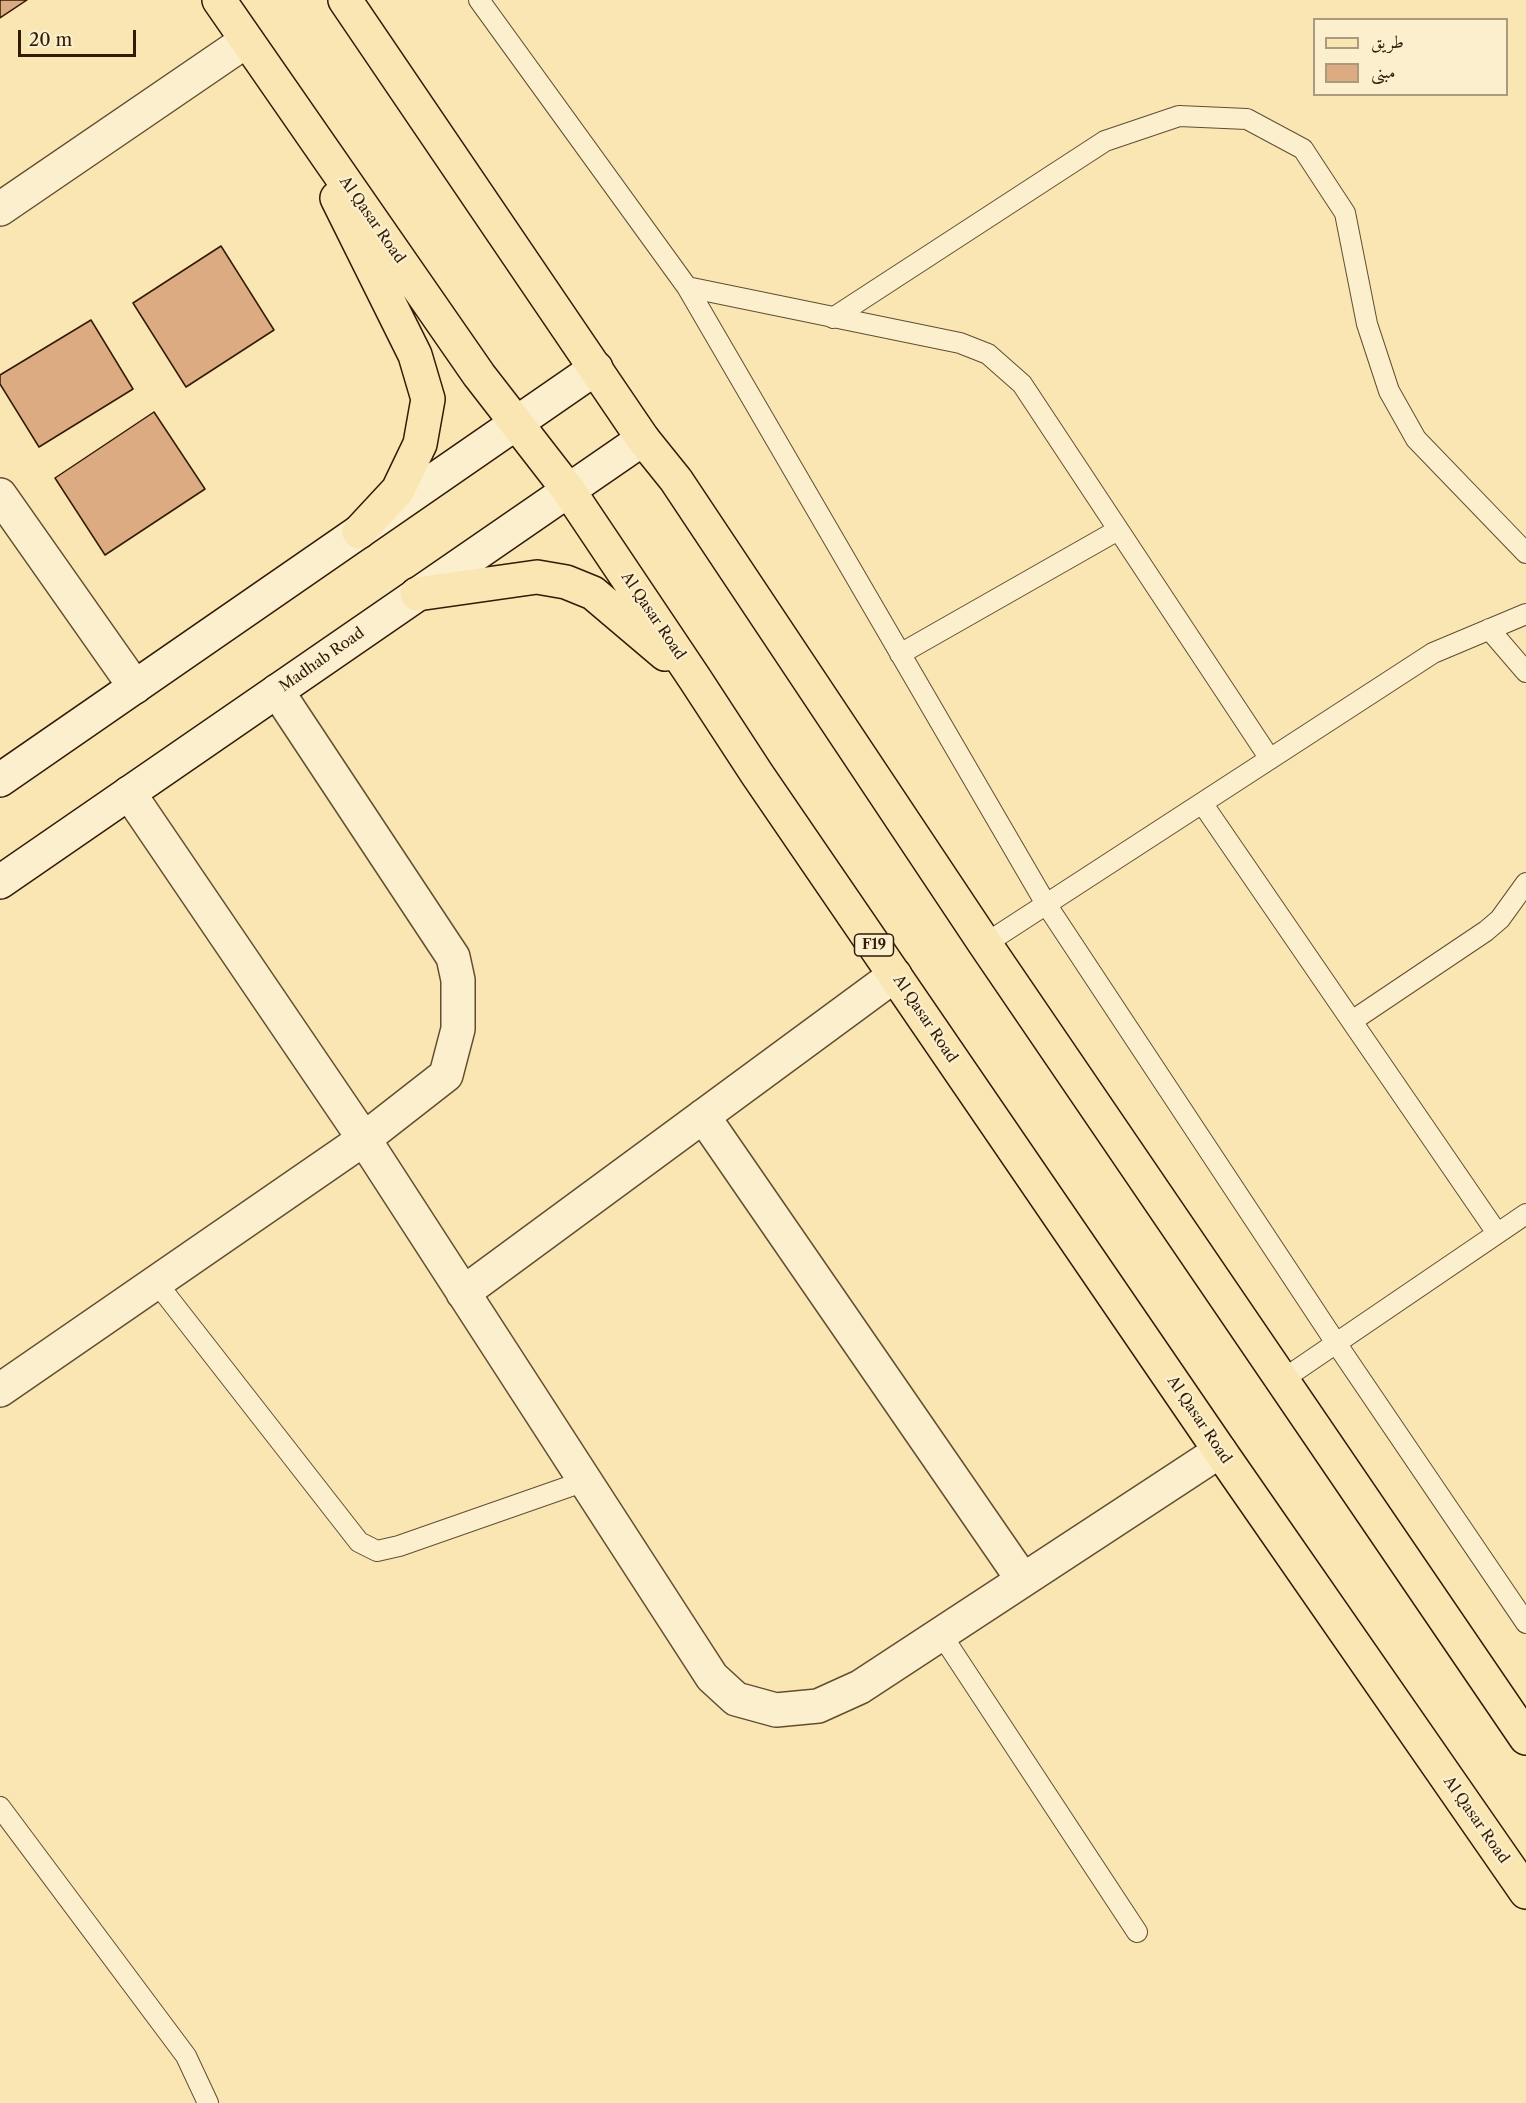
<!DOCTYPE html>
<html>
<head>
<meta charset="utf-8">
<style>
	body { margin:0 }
	#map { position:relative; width:1526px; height:2103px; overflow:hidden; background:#f9e6b3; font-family:"Libre Caslon Text",Amiri,serif }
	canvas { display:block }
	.legend { position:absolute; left:1313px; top:18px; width:195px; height:78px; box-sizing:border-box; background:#fbefce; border:2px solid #aa9a7e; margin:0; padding:8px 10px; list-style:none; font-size:18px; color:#311a06 }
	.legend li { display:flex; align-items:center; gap:12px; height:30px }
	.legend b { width:30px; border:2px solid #aa9a7e }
	.scale { position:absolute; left:18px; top:30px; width:118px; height:27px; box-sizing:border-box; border:3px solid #311a06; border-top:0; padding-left:8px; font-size:18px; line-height:21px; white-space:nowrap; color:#311a06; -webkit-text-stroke:4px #fbefce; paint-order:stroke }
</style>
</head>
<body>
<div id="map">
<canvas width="1526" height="2103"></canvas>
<ul class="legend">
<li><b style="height:8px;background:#f9e6b3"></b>طريق</li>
<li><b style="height:16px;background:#ddab82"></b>مبنى</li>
</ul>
<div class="scale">20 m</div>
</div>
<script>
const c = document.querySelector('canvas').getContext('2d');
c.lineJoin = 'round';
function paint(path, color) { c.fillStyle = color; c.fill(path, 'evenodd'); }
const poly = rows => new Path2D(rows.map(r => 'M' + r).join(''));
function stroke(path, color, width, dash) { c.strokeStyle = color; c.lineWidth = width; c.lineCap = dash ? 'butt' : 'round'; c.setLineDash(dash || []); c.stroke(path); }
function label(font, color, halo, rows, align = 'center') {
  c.font = font + ' "Libre Caslon Text",serif'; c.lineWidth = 4.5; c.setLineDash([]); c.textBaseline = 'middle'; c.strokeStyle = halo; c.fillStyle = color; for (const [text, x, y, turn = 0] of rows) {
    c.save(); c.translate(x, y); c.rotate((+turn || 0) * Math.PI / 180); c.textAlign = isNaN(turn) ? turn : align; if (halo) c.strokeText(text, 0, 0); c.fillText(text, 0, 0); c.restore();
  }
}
const building = poly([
	[0,0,27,0,0,18,0,0],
	[221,246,274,330,186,387,133,303,221,246],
	[91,320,133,389,39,447,0,384,0,375,91,320],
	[154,412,205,489,105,555,55,478,154,412]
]);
const lane = poly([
	[479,0,687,287,1046,904,1336,1343,1526,1623],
	[687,287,960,343,988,354,1022,384,1270,759],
	[833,318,1105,141,1179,116,1247,119,1303,149,1345,213,1367,324,1389,391,1416,439,1526,553],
	[1489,629,1526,672],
	[900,654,1118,530],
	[1202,803,1497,1233],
	[985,944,1433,653,1526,614],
	[1352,1021,1486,931,1500,919,1526,883],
	[156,1282,359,1542,377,1551,399,1546,585,1481],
	[1282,1380,1526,1214],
	[941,1634,1137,1932],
	[0,1807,186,2056,208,2103]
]);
const street = poly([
	[0,209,246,41],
	[0,495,135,687],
	[277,691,453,957,458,980,458,1029,446,1075,364,1139,712,1677,736,1699,776,1710,818,1706,860,1687,1220,1451],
	[703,1116,1023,1580],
	[463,1293,895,975],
	[0,1390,364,1139,129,793]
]);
const secondary = poly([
	[0,780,596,368],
	[0,882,643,439]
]);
const primary = poly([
	[219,0,479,375,569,491,695,679,757,774,1220,1451,1526,1892],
	[345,0,643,439,676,480,985,944,1526,1738],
	[337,198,415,355,428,399,420,444,398,490,359,532],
	[417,594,537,577,566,582,593,593,665,654]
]);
const shields = [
	[874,945,39]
];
const shieldNames = [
	["F19",874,945]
];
const streetNames = [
	["Al Qasar Road",372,220,55],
	["Al Qasar Road",653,616,56],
	["Madhab Road",322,660,-35],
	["Al Qasar Road",925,1019,56],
	["Al Qasar Road",1199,1420,56],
	["Al Qasar Road",1476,1820,55]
];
paint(building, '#ddab82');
stroke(building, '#311a06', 1.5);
stroke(lane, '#634d31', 22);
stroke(street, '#634d31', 36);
stroke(secondary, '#311a06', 36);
stroke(primary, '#311a06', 36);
stroke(lane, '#fbefce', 20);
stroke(street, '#fbefce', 33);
stroke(secondary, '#fbefce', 33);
stroke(primary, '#f9e6b3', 33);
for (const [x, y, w] of shields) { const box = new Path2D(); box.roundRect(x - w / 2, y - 11, w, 22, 4.5); c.fillStyle = '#fbefce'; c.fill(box); stroke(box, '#311a06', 1.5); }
label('bold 14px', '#311a06', null, shieldNames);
label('15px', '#311a06', '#fbefce', streetNames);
</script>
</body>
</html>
